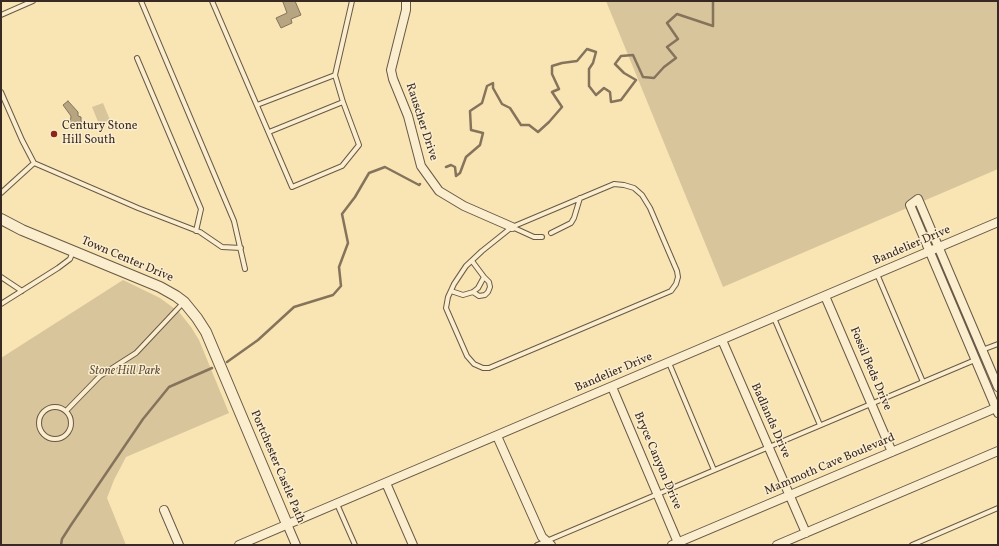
<!DOCTYPE html>
<html>
<head>
<meta charset="utf-8">
<style>
	body { margin:0 }
	#map { position:relative; width:999px; height:546px; overflow:hidden; background:#f8e5b3; font-family:Vollkorn,serif }
	canvas { display:block }
	.frame { position:absolute; inset:0; border:2px solid #392923; pointer-events:none }
</style>
</head>
<body>
<div id="map">
<canvas width="999" height="546"></canvas>
<div class="frame"></div>
</div>
<script>
const c = document.querySelector('canvas').getContext('2d');
c.lineJoin = 'round';
function paint(path, color) { c.fillStyle = color; c.fill(path, 'evenodd'); }
const poly = rows => new Path2D(rows.map(r => 'M' + r).join(''));
function stroke(path, color, width, dash) { c.strokeStyle = color; c.lineWidth = width; c.lineCap = dash ? 'butt' : 'round'; c.setLineDash(dash || []); c.stroke(path); }
function label(font, color, halo, rows, align = 'center') {
  c.font = font + ' Vollkorn,serif'; c.lineWidth = 3; c.setLineDash([]); c.textBaseline = 'middle'; c.strokeStyle = halo; c.fillStyle = color; for (const [text, x, y, turn = 0] of rows) {
    c.save(); c.translate(x, y); c.rotate((+turn || 0) * Math.PI / 180); c.textAlign = isNaN(turn) ? turn : align; if (halo) c.strokeText(text, 0, 0); c.fillText(text, 0, 0); c.restore();
  }
}
const green = poly([
	[606,1,998,1,998,169,723,287],
	[103,103,110,120,99,124,92,107],
	[123,280,160,298,179,312,191,327,199,340,229,413,126,457,114,480,107,498,126,545,1,545,1,358]
]);
const water = poly([
	[281,1,295,1,301,15,291,19,292,23,281,28,276,18,287,13,283,2,281,1],
	[68,101,78,112,78,116,81,117,81,121,83,124,82,127,80,128,77,125,72,126,70,124,71,116,63,105,68,101]
]);
const stream = poly([
	[446,167,451,165,455,167,456,176,460,173,466,157,480,145,483,133,471,130,470,111,482,103,487,86,493,83,493,88,502,104,510,108,521,125,529,125,538,132,549,122,562,107,552,92,559,89,552,74,552,66,562,63,577,61,587,49,596,52,593,63,589,69,589,86,596,95,604,88,610,92,611,102,621,100,636,80,624,73,615,64,621,56,633,55,643,77,654,78,664,67,676,58,667,47,678,39,667,23,677,14,713,26,713,1],
	[227,362,258,340,294,307,333,295,341,286,339,267,348,243,342,214,355,197,369,173,385,167,419,185,420,184],
	[61,545,62,539,71,525,143,419,169,387,212,368]
]);
const service = poly([
	[141,1,234,221,245,269],
	[212,1,292,187,342,166,359,145,343,102,335,75,352,1],
	[1,15,33,1],
	[137,58,201,209,196,231],
	[1,92,22,140,34,163,138,208,200,232,222,247,241,248],
	[257,105,335,75],
	[269,132,343,102],
	[614,184,624,185,634,188,642,195,650,208,677,271,678,277,676,284,671,291,489,368,483,368,474,364,467,356,446,308,448,297,454,284,466,266,482,251,512,227,614,184],
	[1,193,34,163],
	[512,227,534,237,542,237],
	[551,233,571,223,574,218,580,198],
	[877,274,923,382],
	[1,277,22,291],
	[451,291,463,295,473,292,478,288,484,277,472,261],
	[473,292,479,296,485,295,488,292,490,287,489,282,484,277],
	[1,304,58,268,70,259,73,251],
	[774,318,820,425],
	[982,350,998,344],
	[669,363,714,470],
	'39 423a16 16 0 1 1 32 0a16 16 0 1 1-32 0Z',
	[66,411,100,376,136,353,183,303],
	[337,504,355,545],
	[537,545,975,360],
	[912,545,998,508]
]);
const minor = poly([
	[406,1,406,10,391,70,393,79,408,116,421,166,439,191,464,206,512,227],
	[825,296,892,452],
	[722,340,806,533],
	[612,387,679,545],
	[998,387,918,199,910,205,998,413],
	[497,436,542,537,551,545],
	[386,483,413,545],
	[164,510,179,545],
	[287,524,296,545],
	[239,545,998,222],
	[672,545,998,407],
	[777,545,998,451]
]);
const tertiary = poly([
	[1,219,22,230,160,287,176,296,184,302,197,318,206,332,287,524]
]);
const markers = [
	[54,134,4,"#8f2418"]
];
const streetNames = [
	["Rauscher Drive",421,122,72],
	["Bandelier Drive",912,246,-23],
	["Town Center Drive",127,260,23],
	["Fossil Beds Drive",870,369,67],
	["Bandelier Drive",614,373,-23],
	["Badlands Drive",770,421,66],
	["Bryce Canyon Drive",657,461,67],
	["Mammoth Cave Boulevard",830,465,-23],
	["Portchester Castle Path",277,467,67]
];
const poiNames = [
	["Century Stone",62,127],
	["Hill South",62,141]
];
const parkNames = [
	["Stone Hill Park",125,372]
];
paint(green, '#d8c59b');
paint(water, '#b7a582');
stroke(water, '#85735c', 1);
stroke(stream, '#85735c', 2.5);
stroke(service, '#695847', 6);
stroke(minor, '#695847', 10);
stroke(tertiary, '#695847', 12);
stroke(service, '#faeece', 4);
stroke(minor, '#faeece', 8);
stroke(tertiary, '#faeece', 10);
for (const [x, y, r, color] of markers) { const dot = new Path2D(); dot.arc(x, y, r, 0, 2 * Math.PI); c.fillStyle = color; c.fill(dot); stroke(dot, '#faeece', 1.5); }
label('12px', '#392923', '#faeece', streetNames);
label('12px', '#392923', '#faeece', poiNames, 'left');
label('italic 12px', '#615041', '#faeece', parkNames);
</script>
</body>
</html>
